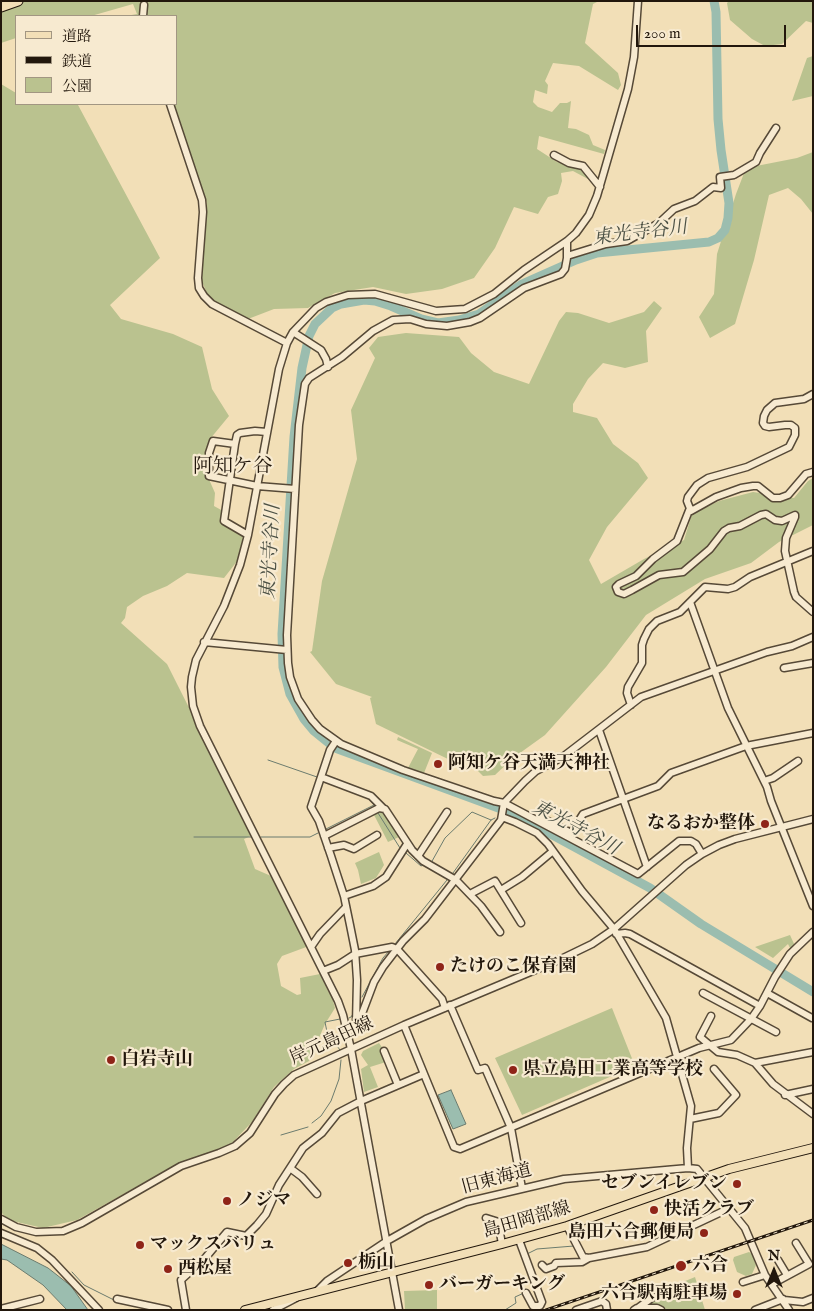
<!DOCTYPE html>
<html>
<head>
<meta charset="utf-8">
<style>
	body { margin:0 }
	#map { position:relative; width:814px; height:1311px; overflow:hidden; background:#f2dfb7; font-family:"IM FELL English","Noto Serif JP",serif }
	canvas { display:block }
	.frame { position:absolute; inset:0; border:2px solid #22170c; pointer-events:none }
	.legend { position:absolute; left:15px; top:15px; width:162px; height:90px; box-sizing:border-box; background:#f7ead0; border:1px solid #a29682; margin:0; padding:6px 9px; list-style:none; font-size:15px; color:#22170c }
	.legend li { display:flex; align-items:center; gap:10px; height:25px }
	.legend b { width:25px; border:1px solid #a29682 }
	.north { position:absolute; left:749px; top:1246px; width:50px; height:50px; -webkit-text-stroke:4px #f7ead0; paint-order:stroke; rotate:0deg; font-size:14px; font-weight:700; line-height:20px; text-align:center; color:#22170c }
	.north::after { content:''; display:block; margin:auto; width:18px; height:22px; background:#22170c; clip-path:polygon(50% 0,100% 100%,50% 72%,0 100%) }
	.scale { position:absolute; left:636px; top:25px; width:150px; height:22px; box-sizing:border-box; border:2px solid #22170c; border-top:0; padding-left:6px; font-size:15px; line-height:18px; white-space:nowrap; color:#22170c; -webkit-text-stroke:4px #f7ead0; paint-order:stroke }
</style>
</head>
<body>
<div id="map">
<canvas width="814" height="1311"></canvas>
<div class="frame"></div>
<ul class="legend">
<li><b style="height:6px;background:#f2dfb7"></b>道路</li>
<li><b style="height:6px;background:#22170c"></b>鉄道</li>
<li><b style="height:14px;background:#bac28f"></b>公園</li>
</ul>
<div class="north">N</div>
<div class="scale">200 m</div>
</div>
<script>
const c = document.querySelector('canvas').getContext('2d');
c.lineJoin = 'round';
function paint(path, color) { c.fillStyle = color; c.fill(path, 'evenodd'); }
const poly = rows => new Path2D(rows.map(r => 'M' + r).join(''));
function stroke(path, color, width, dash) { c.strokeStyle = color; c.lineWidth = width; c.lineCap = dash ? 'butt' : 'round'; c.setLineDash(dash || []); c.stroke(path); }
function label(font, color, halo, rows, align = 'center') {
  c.font = font + ' "IM FELL English","Noto Serif JP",serif'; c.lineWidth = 4.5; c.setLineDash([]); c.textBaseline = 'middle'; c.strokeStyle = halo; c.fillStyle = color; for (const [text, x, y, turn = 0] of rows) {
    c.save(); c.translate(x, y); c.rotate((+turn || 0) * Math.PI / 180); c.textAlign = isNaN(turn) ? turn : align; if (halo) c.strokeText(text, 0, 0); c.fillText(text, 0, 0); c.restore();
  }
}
const green = poly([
	[1,1,599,1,593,4,585,43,618,73,621,85,618,90,579,66,553,63,545,81,548,85,547,94,535,90,533,102,538,107,552,112,560,103,567,103,571,101,568,128,576,129,589,135,593,145,605,150,604,154,539,136,537,149,557,162,582,167,590,175,588,179,573,171,561,173,562,181,558,194,548,197,538,214,514,207,495,248,474,278,442,289,406,294,373,287,335,293,308,308,274,309,248,319,209,298,201,279,207,203,170,104,176,104,176,16,126,16,137,14,133,4,91,16,16,16,16,38,1,43],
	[729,1,813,1,813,23,806,21,782,44,765,46,752,39,730,20,727,3],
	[813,56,813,96,792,101,807,58],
	[1,84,16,93,16,104,78,105,160,258,110,305,121,319,173,334,202,347,212,389,229,416,210,439,207,453,208,477,215,493,214,506,223,511,222,522,243,536,238,560,224,578,187,573,167,586,143,596,127,607,125,618,121,623,167,664,253,835,244,839,255,869,271,876,309,946,282,956,277,964,281,986,297,995,301,994,300,978,320,974,328,991,332,997,335,1008,325,1024,309,1061,294,1069,274,1087,252,1122,228,1147,193,1159,161,1173,77,1220,43,1228,8,1220,1,1212],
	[813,152,813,214,801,199,788,188,769,195,754,260,735,324,710,338,699,317,714,294,717,254,736,194,746,168,797,158],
	[654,301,662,308,646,331,648,362,625,368,603,363,588,379,573,404,573,412,597,418,613,444,638,463,648,478,607,527,589,560,601,584,644,559,684,540,692,514,719,501,753,492,794,498,808,481,813,478,813,525,779,542,751,563,705,579,646,615,606,667,545,735,513,758,495,775,483,776,465,758,452,761,376,724,370,698,372,697,336,684,310,652,312,651,322,581,357,459,351,410,375,358,369,348,378,337,406,333,459,337,471,353,494,372,529,384,559,321,566,312,578,313,609,323,644,312],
	[398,737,432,753,424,773,408,768,418,749,397,740],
	[379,811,383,812,399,837,388,842,373,813],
	[379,852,384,865,376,878,361,884,358,870,355,863],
	[790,935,795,946,791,950,788,944,773,958,755,947],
	[612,1008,635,1066,522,1115,495,1058],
	[379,1043,384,1050,386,1062,370,1067,378,1087,364,1092,361,1069,368,1065,361,1055,363,1051],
	[749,1252,752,1254,756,1265,752,1274,746,1276,737,1272,733,1260,734,1257],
	[695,1277,705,1310,637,1308,666,1289],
	[437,1290,437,1310,405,1310,404,1291]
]);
const water = poly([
	[451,1090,466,1124,453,1129,438,1095,451,1090],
	[1,1244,48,1268,71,1286,88,1310,67,1310,43,1285,7,1260,1,1259,1,1244]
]);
const stream = poly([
	[268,760,317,777],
	[378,813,400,848],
	[504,814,508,812],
	[326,829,374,805,369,799,363,796],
	[194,837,251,837],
	[261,837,310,837,318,833],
	[406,853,421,866,423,865],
	[431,863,445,838,472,812,491,820],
	[453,873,491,820,495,818],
	[395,944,447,880],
	[362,997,383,958,389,951],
	[349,1018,351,1017,353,1014],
	[340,1050,327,1032,325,1022,340,1019],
	[312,1123,321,1116,331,1101,339,1079,341,1060],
	[281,1135,308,1127],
	[527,1254,537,1249,574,1246],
	[72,1272,84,1285,114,1300],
	[505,1310,516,1303,515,1297,524,1293]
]);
const river = poly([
	[714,1,716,12,718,119,721,150,729,203,728,218,725,230,718,238,709,242,597,253,576,260,522,284,479,314,459,320,438,323,421,319,391,306,375,301,364,300,341,304,332,308,315,324,309,336,302,368,294,437,282,634,283,667,290,694,304,719,314,731,335,748,512,813,650,888,701,924,813,992]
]);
const minor = poly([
	[143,16,144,5],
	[170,104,202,200,203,212,198,278,199,288,204,296,212,304,287,343],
	[554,155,569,163,583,166,600,187],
	[567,241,567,258,565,269,561,274,524,288,480,318,470,322,447,326,426,324,410,319,393,320,373,331,342,357,309,378,305,384,299,425,287,635,288,663,290,677,298,699,312,720,320,729,341,744,403,770,494,801,504,803,638,874,679,841,691,841,696,844,702,854],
	[567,256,606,244,627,241,659,223,674,209,695,201,713,187,721,188,720,177,734,175,756,162,760,153,776,128],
	[293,332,321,350,326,359,328,367],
	[813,394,804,399,775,403,767,410,764,416,763,423,765,426,769,427,785,425,791,425,795,428,795,435,789,447,747,467,708,478,697,485,688,497,687,501,691,511,716,497,741,488,753,486,758,486,773,498,780,498,788,495,806,474,813,472],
	[235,444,213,441,209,453,209,476,257,486,295,489],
	[690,508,677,541,653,559,636,576,619,584,616,587,618,592,624,594,632,590,659,575,683,572,710,549,724,531,729,528,740,526,761,515,766,514,775,520,782,521,795,515,795,517,786,538,785,551,794,592,796,597,813,612],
	[248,535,224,521,235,444,237,435,240,433,255,431,267,432],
	[690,602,728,708,767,787,771,801,813,906],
	[204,642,287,650],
	[784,668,813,663],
	[631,705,627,693,628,687,642,663,642,645,644,639,649,629,657,621,680,612,705,587,728,589,735,587,750,577,813,551],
	[599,730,647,867],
	[336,741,330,750,311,807,319,821,331,856,344,896,350,925,355,950,357,980,356,1023],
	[321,777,371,796,383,808],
	[764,781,773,778,798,761],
	[502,817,515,822,537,833,548,844,582,891,614,929,666,1018,691,1106,687,1148,688,1168],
	[542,818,571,833,583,814,658,786,671,773,746,746,813,733],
	[324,836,379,808,385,809,412,850,423,861,456,880,481,906,500,932],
	[328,848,344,845,354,849,377,835],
	[418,856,447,812],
	[501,890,522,877,553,851],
	[470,894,495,881,521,923],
	[344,896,373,886,386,877,407,844],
	[616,934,625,933,630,934,760,1006],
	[311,947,320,934,346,907],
	[323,971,338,965,355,954,392,947,397,949,442,999,445,1008],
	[703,993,776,1032],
	[767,993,812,1018],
	[450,1005,478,1070,485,1068,511,1128,522,1188],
	[711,1016,700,1037,718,1052,737,1055,755,1063,773,1084,813,1114],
	[348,1032,360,1019,374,982,383,967,403,941,425,919,501,820,504,803,525,781,536,771,564,756,641,697,767,652,792,646,813,637],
	[384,1051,398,1085],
	[755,1063,813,1052],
	[424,1074,454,1147,460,1149,699,1048,731,1040,751,1019,760,1006,775,977,790,954,813,932],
	[785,1095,813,1089],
	[690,1119,719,1113,736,1095,714,1069],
	[290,1168,302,1177,317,1194],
	[486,1218,502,1223,500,1233,502,1244],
	[1,1219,16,1227,36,1232,63,1231,82,1223,181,1166,219,1153,235,1146,250,1133,275,1094,284,1084,294,1075,404,1025,559,960,592,944,614,929,686,865,702,854,719,845,735,839,813,819],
	[567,1226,583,1257,589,1258,647,1247,730,1208],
	[1,1233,37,1248,52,1260,99,1310],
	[519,1240,542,1302,540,1306,533,1306,526,1293],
	[778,1260,787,1275],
	[542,1265,546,1269,554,1266,556,1263,582,1262,589,1258],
	[743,1282,765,1275],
	[772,1284,809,1264,796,1243],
	[317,1291,327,1281,387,1241,426,1219,466,1202,564,1179,688,1168,697,1169,745,1228,765,1275,789,1310],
	[117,1299,168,1310],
	[784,1300,803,1302,813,1298],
	[638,1308,653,1297],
	[1,1309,40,1299],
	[186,1310,181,1280,206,1257,227,1232,246,1236,257,1225,266,1214,279,1185,303,1148,322,1133,338,1113,361,1101,424,1074,404,1025],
	[273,1310,296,1298],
	[399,1310,351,1049,343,1015,338,1001,200,726,193,706,191,687,192,677,196,660,224,606,240,565,248,535,279,369,287,343,293,332,316,308,326,302,348,295,375,294,436,311,465,309,494,294,524,270,567,241,576,233,589,215,597,196,628,89,634,57,638,1],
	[576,1310,602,1301,606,1304,607,1310],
	[634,1310,637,1308,657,1308,661,1310],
	[755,1310,783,1299]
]);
const major = poly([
	[245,1310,502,1244,567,1226,729,1169,813,1148]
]);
const highway = poly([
	[1,7,18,1]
]);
const rail = poly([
	[546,1310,813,1220]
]);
const markers = [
	[438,764,5,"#8f2418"],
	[765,824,5,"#8f2418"],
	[440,967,5,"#8f2418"],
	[111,1060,5,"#8f2418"],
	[513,1070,5,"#8f2418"],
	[737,1184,5,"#8f2418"],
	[227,1201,5,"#8f2418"],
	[654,1210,5,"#8f2418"],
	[704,1233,5,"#8f2418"],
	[140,1245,5,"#8f2418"],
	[348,1263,5,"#8f2418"],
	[681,1266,6,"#8f2418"],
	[168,1269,5,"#8f2418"],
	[429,1285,5,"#8f2418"],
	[737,1294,5,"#8f2418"]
];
const poiNames = [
	["阿知ケ谷天満天神社",448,764],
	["なるおか整体",755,824,"right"],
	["たけのこ保育園",450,967],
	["白岩寺山",121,1060],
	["県立島田工業高等学校",523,1070],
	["セブンイレブン",727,1184,"right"],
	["ノジマ",237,1201],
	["快活クラブ",664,1210],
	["島田六合郵便局",694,1233,"right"],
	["マックスバリュ",150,1245],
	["栃山",358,1263],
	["六合",692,1266],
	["西松屋",178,1269],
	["バーガーキング",439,1285],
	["六合駅南駐車場",727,1294,"right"]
];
const streetNames = [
	["岸元島田線",332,1042,-25],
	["旧東海道",497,1180,-15],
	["島田岡部線",527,1221,-16]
];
const waterNames = [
	["東光寺谷川",640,234,-7],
	["東光寺谷川",272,552,-87],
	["東光寺谷川",575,829,28]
];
const quarterNames = [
	["阿知ケ谷",233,468]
];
paint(green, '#bac28f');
paint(water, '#9bbdaf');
stroke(water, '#6b7b6e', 1);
stroke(stream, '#6b7b6e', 1);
stroke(river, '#9bbdaf', 9);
stroke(minor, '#564937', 9);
stroke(major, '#22170c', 10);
stroke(highway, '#22170c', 11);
stroke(minor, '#f7ead0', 6);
stroke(major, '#f2dfb7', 8);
stroke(highway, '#f2dfb7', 9);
stroke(rail, '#22170c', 3);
stroke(rail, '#f7ead0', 1, [4]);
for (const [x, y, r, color] of markers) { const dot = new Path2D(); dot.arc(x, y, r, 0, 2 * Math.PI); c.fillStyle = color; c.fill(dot); stroke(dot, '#f7ead0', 2); }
label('bold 18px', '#22170c', '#f7ead0', poiNames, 'left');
label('18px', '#22170c', '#f7ead0', streetNames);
label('italic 19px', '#4c5145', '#f7ead0', waterNames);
label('20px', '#22170c', '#f7ead0', quarterNames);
</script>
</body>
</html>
